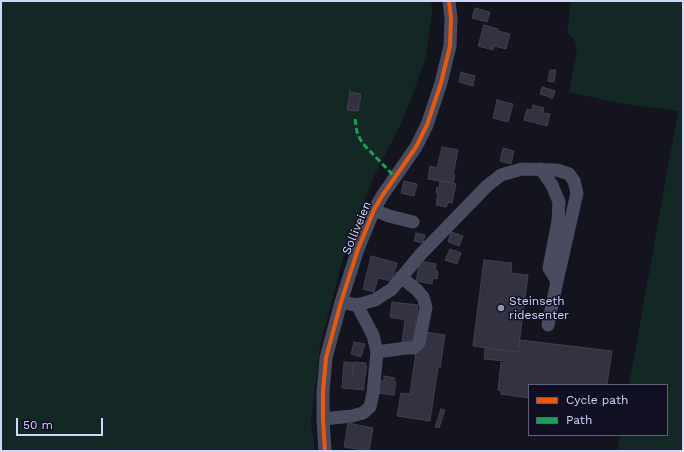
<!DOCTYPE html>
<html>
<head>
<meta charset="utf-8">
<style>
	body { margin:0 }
	#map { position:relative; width:684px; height:452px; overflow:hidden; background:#14141e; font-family:"Work Sans",sans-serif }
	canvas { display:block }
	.frame { position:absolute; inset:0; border:2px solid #d4d7fb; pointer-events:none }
	.legend { position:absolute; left:528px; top:384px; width:140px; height:52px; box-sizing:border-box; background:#101022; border:1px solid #5e6079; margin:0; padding:5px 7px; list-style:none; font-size:12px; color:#d4d7fb }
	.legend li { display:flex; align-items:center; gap:8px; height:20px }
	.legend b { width:20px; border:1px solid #5e6079 }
	.scale { position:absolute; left:16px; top:418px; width:87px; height:18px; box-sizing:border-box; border:2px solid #d4d7fb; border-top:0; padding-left:5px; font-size:12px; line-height:14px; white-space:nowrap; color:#d4d7fb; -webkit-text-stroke:3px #101022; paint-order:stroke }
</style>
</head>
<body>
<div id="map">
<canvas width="684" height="452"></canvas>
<div class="frame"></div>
<ul class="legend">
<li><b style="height:5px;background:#e8590c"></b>Cycle path</li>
<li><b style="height:5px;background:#1a9f57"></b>Path</li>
</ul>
<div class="scale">50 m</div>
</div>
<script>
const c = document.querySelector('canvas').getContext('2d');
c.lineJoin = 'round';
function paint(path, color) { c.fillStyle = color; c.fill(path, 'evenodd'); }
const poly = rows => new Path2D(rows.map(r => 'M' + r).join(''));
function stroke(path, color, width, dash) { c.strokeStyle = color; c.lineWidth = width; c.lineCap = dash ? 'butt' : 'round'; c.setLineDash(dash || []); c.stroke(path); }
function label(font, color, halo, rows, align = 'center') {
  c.font = font + ' "Work Sans",sans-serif'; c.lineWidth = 3; c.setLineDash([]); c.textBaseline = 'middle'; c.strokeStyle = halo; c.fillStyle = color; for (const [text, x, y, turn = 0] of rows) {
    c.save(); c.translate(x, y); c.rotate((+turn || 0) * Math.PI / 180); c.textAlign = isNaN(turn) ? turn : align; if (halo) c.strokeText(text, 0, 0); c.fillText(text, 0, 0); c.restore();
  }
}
const green = poly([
	[1,1,431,1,432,15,425,60,403,120,375,174,347,243,320,346,311,423,315,451,1,451],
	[571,1,683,1,683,451,617,451,620,435,667,435,667,385,629,385,678,111,619,103,569,92,577,52,574,39,567,33]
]);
const building = poly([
	[475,8,490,12,487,22,472,18,475,8],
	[484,25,498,29,498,31,510,34,506,49,494,46,493,50,478,46,484,25],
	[550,70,556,70,554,82,548,81,550,70],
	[461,72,475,76,473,86,459,82,461,72],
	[542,87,555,91,553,98,550,98,550,97,540,94,542,87],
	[350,92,361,94,358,111,347,110,350,92],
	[497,100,513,104,508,122,493,118,497,100],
	[533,105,544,108,543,113,550,114,547,126,524,120,527,109,532,110,533,105],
	[442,147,458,150,453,175,455,175,453,183,445,181,445,182,428,179,430,166,437,168,442,147],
	[503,148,514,151,511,164,500,161,503,148],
	[404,181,417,184,414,196,401,193,404,181],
	[440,181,445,182,445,181,456,184,452,203,448,202,446,207,436,205,438,193,436,193,437,187,439,188,440,181],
	[451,232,463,236,459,246,448,242,451,232],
	[416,233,425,235,423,243,414,241,416,233],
	[450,249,461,253,457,264,445,260,450,249],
	[371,256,397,263,392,281,378,278,374,292,363,289,371,256],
	[484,260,512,263,511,273,528,275,518,352,473,346,484,260],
	[420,261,436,264,435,270,438,271,437,279,433,278,432,284,416,281,420,261],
	[392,302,418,305,413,343,402,342,405,320,390,317,392,302],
	[425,332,445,335,440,368,438,367,430,421,397,416,401,393,410,394,416,352,420,353,422,344,425,332],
	[520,340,612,351,607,385,529,385,529,398,501,394,501,391,498,390,501,362,505,363,505,361,484,359,485,348,518,352,520,340],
	[354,342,365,344,361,357,351,354,354,342],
	[344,362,353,363,352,377,354,362,366,363,365,366,367,366,364,382,364,390,342,388,344,362],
	[384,376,395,378,394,382,396,382,394,395,377,393,378,380,384,381,384,376],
	[441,409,445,410,439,428,435,427,441,409],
	[348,423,373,428,369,451,344,447,348,423]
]);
const minor = poly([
	[541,169,552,185,559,202,558,221,549,268,557,281],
	[374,210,389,216,413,222],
	[341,302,357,305,375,300,392,289,419,256,487,186,501,175,522,169,557,170,569,174,574,181,577,193,557,281,548,325],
	[377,352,406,348,414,348,419,343,426,307,423,297,417,290,401,277],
	[323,419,352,416,363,413,370,407,373,393,377,352,373,335,357,305],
	[325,451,323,419,323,392,326,358,341,302,358,249,374,210,382,196,416,147,427,125,441,83,450,46,451,18,449,1]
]);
const quiet = poly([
	[355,119,357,132,360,139,365,146,395,177]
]);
const cycleway = poly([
	[325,451,323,419,323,392,326,358,341,302,358,249,374,210,382,196,416,147,427,125,441,83,450,46,451,18,449,1]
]);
const markers = [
	[501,308,4,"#9193ae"]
];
const streetNames = [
	["Solliveien",357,228,-67]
];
const poiNames = [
	["Steinseth",509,301],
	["ridesenter",509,315]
];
paint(green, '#132825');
paint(building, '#323240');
stroke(building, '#3f3f51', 1);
stroke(minor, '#494c5e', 13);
stroke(quiet, '#1a9f57', 3, [6, 3]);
stroke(cycleway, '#e8590c', 4);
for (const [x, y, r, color] of markers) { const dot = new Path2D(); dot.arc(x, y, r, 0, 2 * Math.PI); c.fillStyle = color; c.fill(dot); stroke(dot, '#101022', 1.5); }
label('12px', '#d4d7fb', '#101022', streetNames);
label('12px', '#d4d7fb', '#101022', poiNames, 'left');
</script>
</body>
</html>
